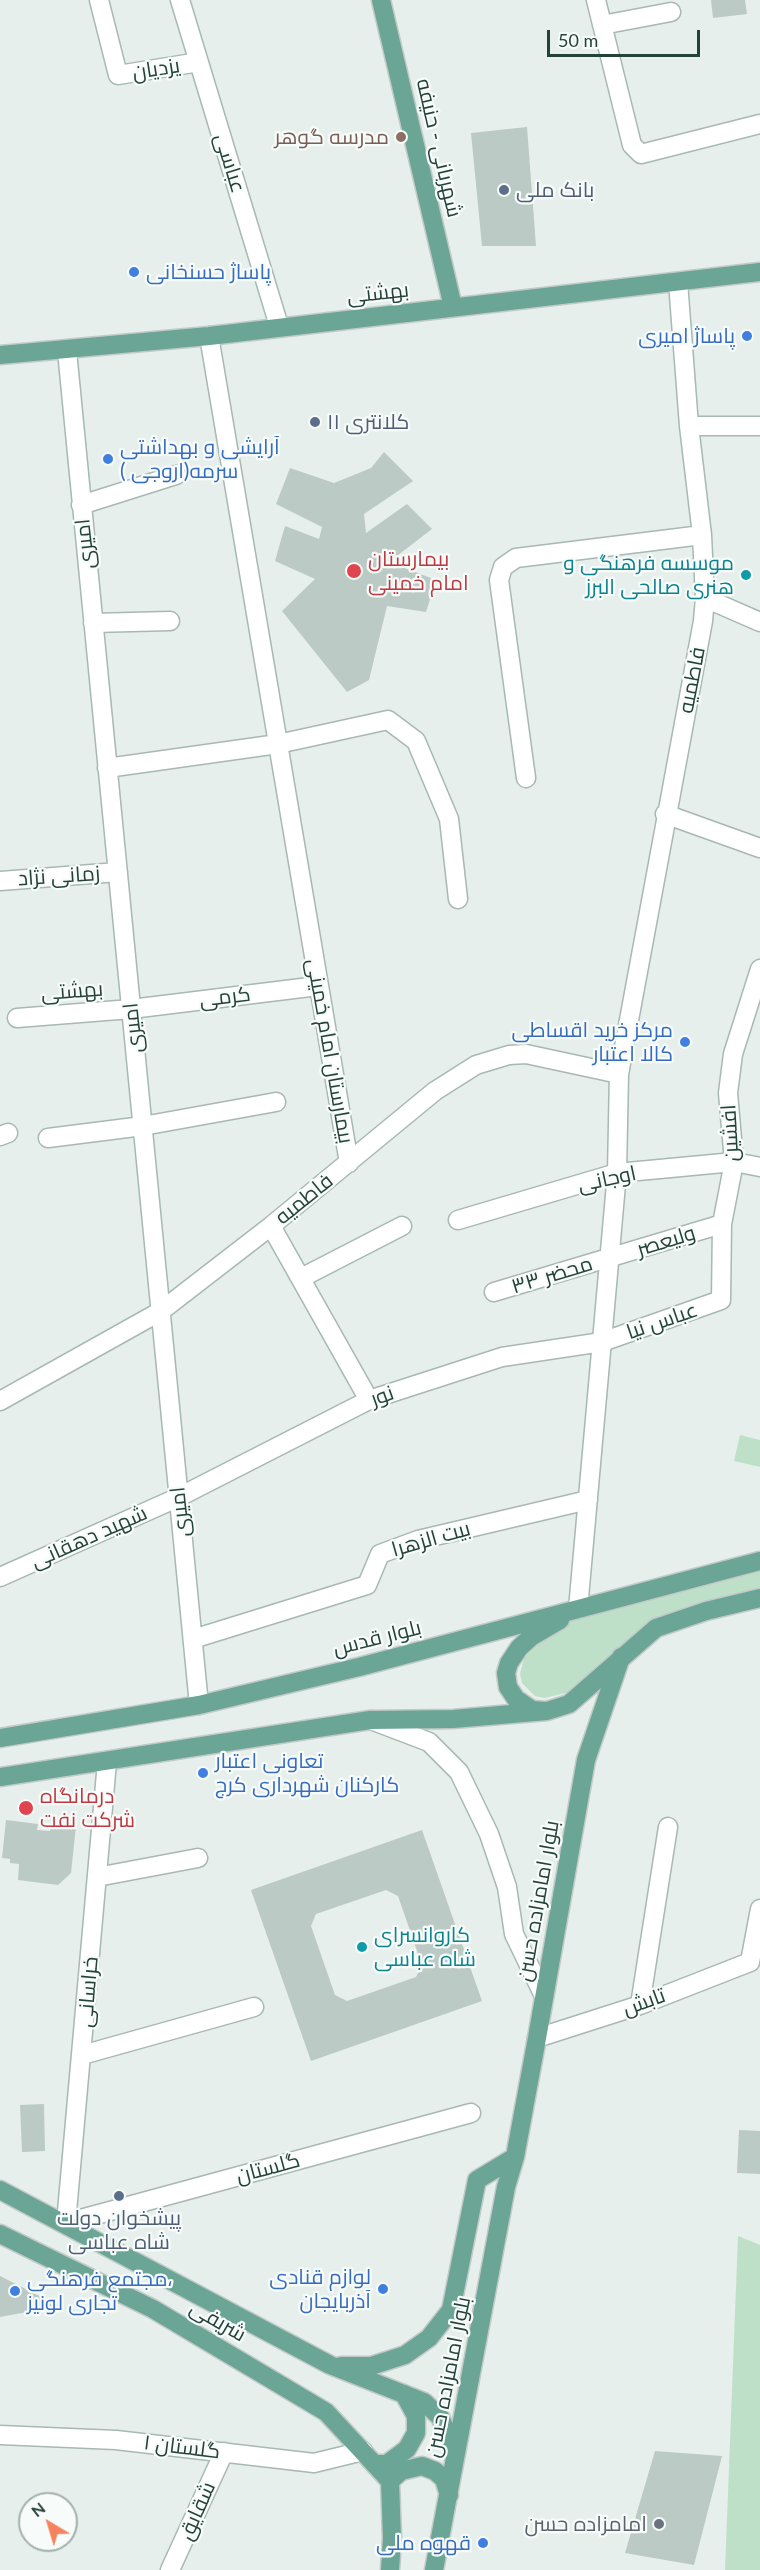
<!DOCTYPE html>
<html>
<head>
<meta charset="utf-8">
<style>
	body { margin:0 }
	#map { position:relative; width:760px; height:2570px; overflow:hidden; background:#e6efeb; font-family:Lato,sans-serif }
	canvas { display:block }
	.north { position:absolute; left:18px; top:2492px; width:60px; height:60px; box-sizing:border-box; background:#f7fbf9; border:2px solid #a3b1ad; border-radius:50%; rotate:322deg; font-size:16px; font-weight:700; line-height:24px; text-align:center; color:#24423a }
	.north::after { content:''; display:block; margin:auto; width:21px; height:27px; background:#f4845f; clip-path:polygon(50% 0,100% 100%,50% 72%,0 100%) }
	.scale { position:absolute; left:547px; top:30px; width:153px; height:27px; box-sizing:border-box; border:3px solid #24423a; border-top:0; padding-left:8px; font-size:18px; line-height:21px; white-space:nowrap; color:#24423a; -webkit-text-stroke:4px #f7fbf9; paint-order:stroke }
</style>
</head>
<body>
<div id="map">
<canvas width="760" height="2570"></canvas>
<div class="north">N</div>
<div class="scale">50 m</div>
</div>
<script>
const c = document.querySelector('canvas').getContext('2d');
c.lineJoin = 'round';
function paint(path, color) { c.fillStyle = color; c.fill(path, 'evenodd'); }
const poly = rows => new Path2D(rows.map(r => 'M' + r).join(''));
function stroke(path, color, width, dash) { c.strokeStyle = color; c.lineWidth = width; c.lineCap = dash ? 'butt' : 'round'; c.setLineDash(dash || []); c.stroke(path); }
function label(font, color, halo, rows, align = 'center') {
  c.font = font + ' Lato,Cairo,sans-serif'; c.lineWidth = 4.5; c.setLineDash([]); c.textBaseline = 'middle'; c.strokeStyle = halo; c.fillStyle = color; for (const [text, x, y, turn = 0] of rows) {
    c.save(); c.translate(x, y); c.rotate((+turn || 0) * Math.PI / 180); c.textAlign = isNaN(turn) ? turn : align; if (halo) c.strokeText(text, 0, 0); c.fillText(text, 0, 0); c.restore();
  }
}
const green = poly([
	[740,1435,760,1440,760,1467,734,1461],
	[760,1568,760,1591,680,1612,569,1692,545,1698,535,1696,522,1683,520,1674,524,1658,547,1636,569,1622,607,1607],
	[738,2236,760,2245,760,2570,725,2570]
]);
const building = poly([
	[711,0,745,0,747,14,713,18],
	[527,127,536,246,482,246,471,133],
	[384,452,413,481,364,514,366,533,407,504,432,529,389,562,436,580,426,612,387,606,369,680,347,692,282,611,315,579,275,561,285,526,319,539,322,527,276,504,290,468,334,483,371,468],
	[6,1820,38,1824,37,1830,50,1831,51,1823,76,1826,71,1873,58,1885,18,1880,19,1864,10,1863,10,1859,2,1858],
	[422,1830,482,2001,311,2061,251,1890],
	[386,1890,398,1896,422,1965,416,1977,347,2001,335,1995,311,1926,316,1914],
	[44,2104,45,2151,22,2152,20,2105],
	[739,2130,760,2131,760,2174,737,2173],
	[0,2276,59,2306,0,2317],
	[655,2451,722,2456,694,2565,625,2553]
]);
const minor = poly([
	[99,0,118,75,199,62],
	[180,0,279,326],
	[596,0,632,145,641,154,760,124],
	[602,25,671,12],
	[209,336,349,1163],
	[67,351,199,1705],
	[689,426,760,426],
	[81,505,176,475],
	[705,598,760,622],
	[93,623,170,621],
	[107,768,278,744,388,720,416,741,449,819,458,899],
	[526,778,499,580,503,567,516,558,702,535],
	[665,814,760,848],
	[0,881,118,872],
	[17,1018,131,1009,318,986],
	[0,1136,8,1133],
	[48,1138,143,1126,276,1102],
	[458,1220,617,1173,734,1162,760,1167],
	[271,1226,369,1400],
	[301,1278,402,1226],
	[494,1292,722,1224],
	[0,1401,161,1311,271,1226,435,1091,476,1065,509,1055,526,1054,619,1074],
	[0,1577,179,1497,369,1400,502,1357,602,1342,721,1300,722,1224,734,1162,728,1093,733,1054,760,969],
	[578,1609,617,1173,619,1074,703,621,705,598,702,535,689,426,678,282],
	[193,1639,367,1585,380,1554,418,1540,588,1500],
	[371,1720,429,1742,459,1772,489,1834,507,1887,514,1934,544,1996],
	[107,1762,66,2223,471,2113],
	[97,1877,198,1858],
	[640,2005,668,1827],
	[537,2038,640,2005,750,1962,760,1909],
	[82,2055,254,2007],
	[0,2435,116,2440,314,2463,363,2451],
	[170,2570,224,2452]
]);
const major = poly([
	[381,0,453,307],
	[0,355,209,336,760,272],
	[560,1620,531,1637,519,1648,509,1663,506,1673,508,1687,516,1699,532,1710,547,1711,569,1704,656,1628,706,1611,760,1598],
	[0,1738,199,1705,359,1667,760,1561],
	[0,1777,370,1720,453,1719,547,1711],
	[0,2190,330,2365,424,2402,440,2417,455,2453],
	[0,2234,153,2309,326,2412,390,2481],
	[341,2366,371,2366,405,2355,429,2338,451,2310,477,2180,515,2157],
	[376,2464,387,2464,407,2449,416,2433,416,2416,404,2394],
	[390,2481,401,2471,422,2466,435,2471,444,2479,449,2495],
	[390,2570,392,2538,390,2481],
	[434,2570,506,2187,515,2157,537,2038,586,1760,621,1657]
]);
const markers = [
	[401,137,6,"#8d6e63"],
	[504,190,6,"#5c6f8a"],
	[134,272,6,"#3f7fe0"],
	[747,336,6,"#3f7fe0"],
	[315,422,6,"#5c6f8a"],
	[108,459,6,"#3f7fe0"],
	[354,571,8,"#e0444e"],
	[746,575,6,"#0f9aa8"],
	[685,1042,6,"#3f7fe0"],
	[203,1773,6,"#3f7fe0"],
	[26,1808,8,"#e0444e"],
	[362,1947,6,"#0f9aa8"],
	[119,2196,6,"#5c6f8a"],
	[383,2289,6,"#3f7fe0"],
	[15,2291,6,"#3f7fe0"],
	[659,2524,6,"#6b7280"],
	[483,2543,6,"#3f7fe0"]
];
const streetNames = [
	["یزدیان",156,69,-9],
	["شهربانی - حنیفه",439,148,77],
	["عباسی",230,163,73],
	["بهشتی",378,293,-6],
	["امیری",85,544,-96],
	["فاطمیه",692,680,-79],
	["زمانی نژاد",59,876,-4],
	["بهشتی",72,991,-4],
	["کرمی",225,997,-7],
	["امیری",133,1028,-96],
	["بیمارستان امام خمینی",330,1051,80],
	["افشین",730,1133,-93],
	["اوجانی",607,1179,-12],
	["فاطمیه",304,1199,-39],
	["ولیعصر",666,1241,-17],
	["محضر ۳۳",552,1275,-17],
	["عباس نیا",662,1321,-19],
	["نور",382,1396,-20],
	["امیری",180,1512,-96],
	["شهید دهقانی",89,1537,-24],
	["بیت الزهرا",431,1539,-16],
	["بلوار قدس",377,1638,-14],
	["بلوار امامزاده حسن",538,1901,-80],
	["خراسانی",88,1992,-85],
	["تابش",644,2002,-20],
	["گلستان",268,2168,-15],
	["شریفی",218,2321,30],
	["بلوار امامزاده حسن",448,2377,-79],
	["گلستان ۱",182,2447,7],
	["شقایق",197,2511,-66]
];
const educationNames = [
	["مدرسه گوهر",389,137]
];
const serviceNames = [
	["بانک ملی",516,190],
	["کلانتری ۱۱",327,422],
	["پیشخوان دولت",119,2218,"center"],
	["شاه عباسی",119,2242,"center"]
];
const shopNames = [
	["پاساژ حسنخانی",146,272],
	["پاساژ امیری",735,336,"right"],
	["آرایشی و بهداشتی",120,447],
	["سرمه(اروجی )",120,471],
	["مرکز خرید اقساطی",673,1030,"right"],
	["کالا اعتبار",673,1054,"right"],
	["تعاونی اعتبار",215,1761],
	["کارکنان شهرداری کرج",215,1785],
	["لوازم قنادی",371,2277,"right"],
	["آذربایجان",371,2301,"right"],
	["مجتمع فرهنگی،",27,2279],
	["تجاری لونیز",27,2303],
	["قهوه ملی",471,2543,"right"]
];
const healthNames = [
	["بیمارستان",368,559],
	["امام خمینی",368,583],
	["درمانگاه",40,1796],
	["شرکت نفت",40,1820]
];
const cultureNames = [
	["موسسه فرهنگی و",734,563],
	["هنری صالحی البرز",734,587],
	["کاروانسرای",374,1935,"left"],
	["شاه عباسی",374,1959,"left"]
];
const worshipNames = [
	["امامزاده حسن",647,2524]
];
paint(green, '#bfe0c8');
paint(building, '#bbcac4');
stroke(minor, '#a8b8b2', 21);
stroke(major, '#c2cac8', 21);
stroke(minor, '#fff', 18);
stroke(major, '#6aa596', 18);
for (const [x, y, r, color] of markers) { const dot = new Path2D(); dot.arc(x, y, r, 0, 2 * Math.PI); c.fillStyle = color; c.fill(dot); stroke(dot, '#f7fbf9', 2); }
label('21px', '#24423a', '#f7fbf9', streetNames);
label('21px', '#785e54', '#f7fbf9', educationNames, 'right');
label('21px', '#4e5e75', '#f7fbf9', serviceNames, 'left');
label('21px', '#366cbe', '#f7fbf9', shopNames, 'left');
label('21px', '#be3a42', '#f7fbf9', healthNames, 'left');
label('21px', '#0d838f', '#f7fbf9', cultureNames, 'right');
label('21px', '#5b616d', '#f7fbf9', worshipNames, 'right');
</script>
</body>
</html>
